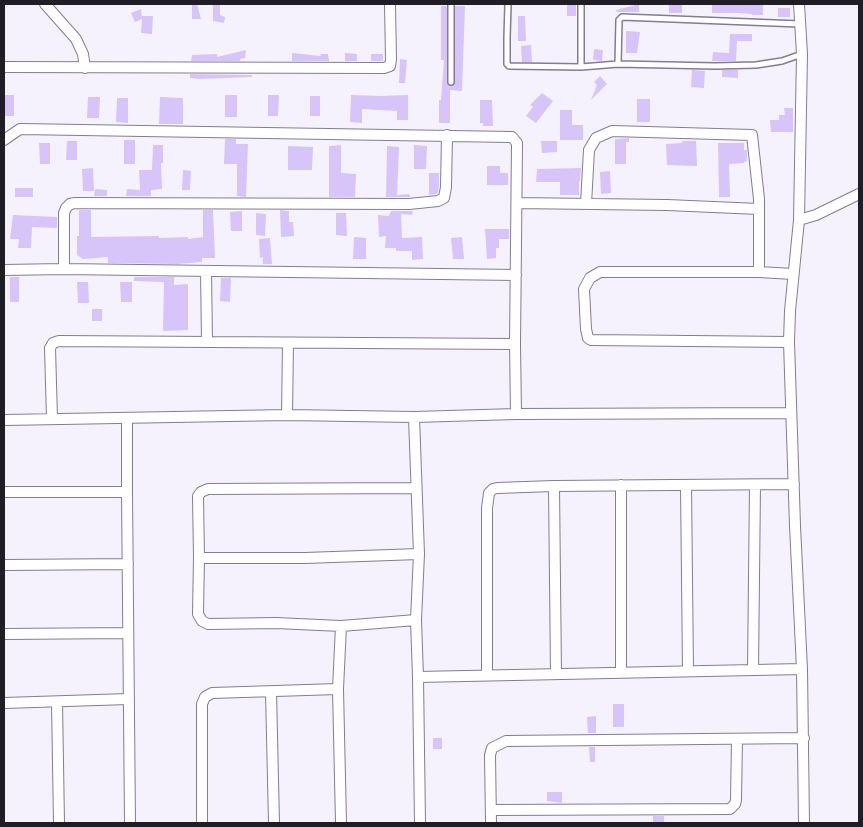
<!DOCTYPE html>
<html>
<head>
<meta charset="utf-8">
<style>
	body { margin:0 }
	#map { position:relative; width:863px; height:827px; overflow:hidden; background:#f6f2fd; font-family:Roboto,sans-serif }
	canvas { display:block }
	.frame { position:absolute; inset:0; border:5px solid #211d27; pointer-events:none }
</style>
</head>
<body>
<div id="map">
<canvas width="863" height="827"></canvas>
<div class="frame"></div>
</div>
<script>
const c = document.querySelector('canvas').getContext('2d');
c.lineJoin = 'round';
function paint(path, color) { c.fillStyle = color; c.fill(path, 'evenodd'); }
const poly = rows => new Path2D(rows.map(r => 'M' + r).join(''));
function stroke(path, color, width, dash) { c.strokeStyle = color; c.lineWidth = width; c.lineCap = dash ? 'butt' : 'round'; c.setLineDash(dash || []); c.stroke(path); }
const building = poly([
	[192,4,197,4,201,19,192,19],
	[213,4,220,4,220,15,225,17,224,23,213,21],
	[567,4,576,4,576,16,567,16],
	[639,4,639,12,617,12,616,10],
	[669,4,682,4,682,13,669,13],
	[712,4,752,5,752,4,763,4,763,15,752,15,752,14,738,13,712,13],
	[441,6,447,6,447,82,448,85,451,86,455,82,455,6,465,6,462,91,450,90,450,123,439,123,439,100,441,100,444,60,441,60],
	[778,8,790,8,790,17,778,17],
	[141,9,142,18,142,16,153,16,152,34,141,33,142,19,135,22,131,13],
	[518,16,525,16,526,41,518,41],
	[626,31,640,32,637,53,626,53],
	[730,34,752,34,752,41,737,41,736,61,712,61,713,52,729,53],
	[531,45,532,62,522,62,521,46],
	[594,49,603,50,602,61,593,60],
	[246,50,245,58,240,59,240,61,191,61,192,55,217,54,217,57],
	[292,53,321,56,320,54,328,54,329,61,292,61],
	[345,53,357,54,357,61,345,61],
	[371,54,383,54,383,61,371,61],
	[400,59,407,60,405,83,399,83],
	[692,70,705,71,704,88,691,87],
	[722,70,738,70,738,78,722,77],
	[190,74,252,75,252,77,200,79,190,78],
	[600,76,607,84,591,100,597,85,594,82],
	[542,93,553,101,536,123,526,116,533,107,530,105],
	[4,95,14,95,14,116,4,116],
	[225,95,237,95,237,117,225,117],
	[268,95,279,95,278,116,268,116],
	[351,95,381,96,408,95,408,120,397,120,397,111,362,109,362,123,350,122],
	[310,96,320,96,320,116,310,116],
	[88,97,100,97,99,118,87,118],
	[160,97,183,98,183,124,159,124],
	[117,98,128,98,128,123,116,122],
	[637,99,650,99,650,122,637,122],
	[480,100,492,100,493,126,483,126,483,123,480,123],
	[784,108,793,108,793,132,771,132,770,120,779,120,779,115,785,115],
	[560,110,572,110,572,125,583,125,583,140,560,140],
	[629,138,629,142,626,142,626,164,615,164,615,139],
	[225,139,236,139,236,144,248,144,246,197,237,196,237,164,224,164],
	[124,140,135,140,135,164,124,164],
	[67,141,77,141,77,160,66,160],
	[541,141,557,141,557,152,542,153],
	[682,141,696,141,697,166,667,165,666,144,682,143],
	[39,143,50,143,50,164,40,164],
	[718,143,744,143,744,150,747,150,747,161,744,162,744,163,729,164,730,197,719,197],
	[153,145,163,145,163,163,161,163,162,189,151,190,151,196,126,196,127,189,140,190,139,170,152,170],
	[341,145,341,173,356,174,355,197,329,197,329,146],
	[414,145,427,146,426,169,414,169],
	[288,146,313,147,312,170,288,170],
	[387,146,399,147,397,195,409,194,410,197,414,197,386,197],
	[487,166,500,166,500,173,508,173,508,185,487,185],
	[93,168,94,191,83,191,82,169],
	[581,168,580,181,579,181,579,195,560,195,560,182,536,182,537,169],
	[183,170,191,171,190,190,182,190],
	[610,171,611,193,601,194,600,172],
	[429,173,439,173,439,186,438,193,436,194,429,195],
	[15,188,33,188,33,197,15,197],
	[95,189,107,190,107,196,94,196],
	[79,210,91,210,91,237,159,236,159,238,188,237,188,239,203,237,203,210,213,210,215,258,202,258,202,262,176,264,108,263,108,257,83,259,77,255,77,236,79,236],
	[280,210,289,211,289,222,293,222,294,236,281,237],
	[242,211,242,231,231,231,230,212],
	[391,211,413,211,412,215,401,214,402,238,422,237,423,259,412,260,412,251,396,251,396,248,385,248,386,236,379,237,378,215,389,216],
	[256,213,266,214,265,236,256,235],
	[336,213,346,213,347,236,336,235],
	[13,215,57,217,57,228,32,227,31,248,18,248,19,239,10,239],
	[485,229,509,229,509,239,499,239,499,248,496,248,496,258,487,259],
	[354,237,366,238,366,259,353,259],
	[462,237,464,259,453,259,451,238],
	[270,238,272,264,263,264,263,257,260,258,259,239],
	[10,277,19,277,19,302,10,302],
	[134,277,174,277,174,285,188,284,188,330,163,331,164,282,134,281],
	[221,278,231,278,230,302,220,301],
	[77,282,88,282,89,303,78,303],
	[120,282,132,282,132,302,121,302],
	[92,309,102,309,102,321,92,321],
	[613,704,624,704,624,727,613,727],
	[596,716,596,733,588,733,587,717],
	[433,738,442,738,442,749,433,749],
	[589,747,595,747,595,762,590,762],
	[547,792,562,792,562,803,547,801],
	[653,816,664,816,664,823,653,823]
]);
const service = poly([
	[508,4,507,38,507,64,509,66,581,67,618,64,715,66,756,65,782,61,802,54],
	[618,64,619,20,622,17,800,24],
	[581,67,581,4],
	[451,82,451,4]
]);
const minor = poly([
	[45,4,76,39,83,54,85,68],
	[799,4,802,54,799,220,790,311,789,342,795,526,802,669,804,823],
	[4,67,384,68,390,66,391,60,390,4],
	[4,140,20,129,512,137,517,143,515,344,516,414],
	[517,203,667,205,759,209],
	[586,204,589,150,596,138,612,131,752,135,759,199,759,272],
	[799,220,816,215,859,194],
	[64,269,64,213,66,208,70,204,75,203,409,204,438,201,444,198,446,187,447,135],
	[4,270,64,269,516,275],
	[206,271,207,341],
	[789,342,591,340,588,338,586,329,584,289,590,278,600,272,759,272,793,274],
	[287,415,288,343],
	[414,417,419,554,416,620,418,677,420,823],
	[127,418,127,492,130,823],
	[52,419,50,348,53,343,59,341,515,344],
	[4,420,287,415,414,417,516,414,791,413],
	[686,485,688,671],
	[554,486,556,674],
	[415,488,208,489,201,492,198,496,199,558,198,614,202,621,208,624,276,623,341,626,416,620],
	[4,492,127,492],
	[199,558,305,558,419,554],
	[4,565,128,564],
	[341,626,338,689,341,823],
	[4,634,128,633],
	[753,670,755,485],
	[621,672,621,485],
	[487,674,487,508,489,493,493,489,497,488,554,486,794,484],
	[418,677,802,669],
	[271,692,274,823],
	[57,702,59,823],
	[4,703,129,699],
	[491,810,730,809,735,804,736,800,737,739],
	[202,823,202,704,205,697,212,693,338,689],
	[491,823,490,755,492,748,506,741,804,738]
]);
paint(building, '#d7c4f8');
stroke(service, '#847c93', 8);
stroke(minor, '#847c93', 12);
stroke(service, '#fff', 5);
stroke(minor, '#fff', 10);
</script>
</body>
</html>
